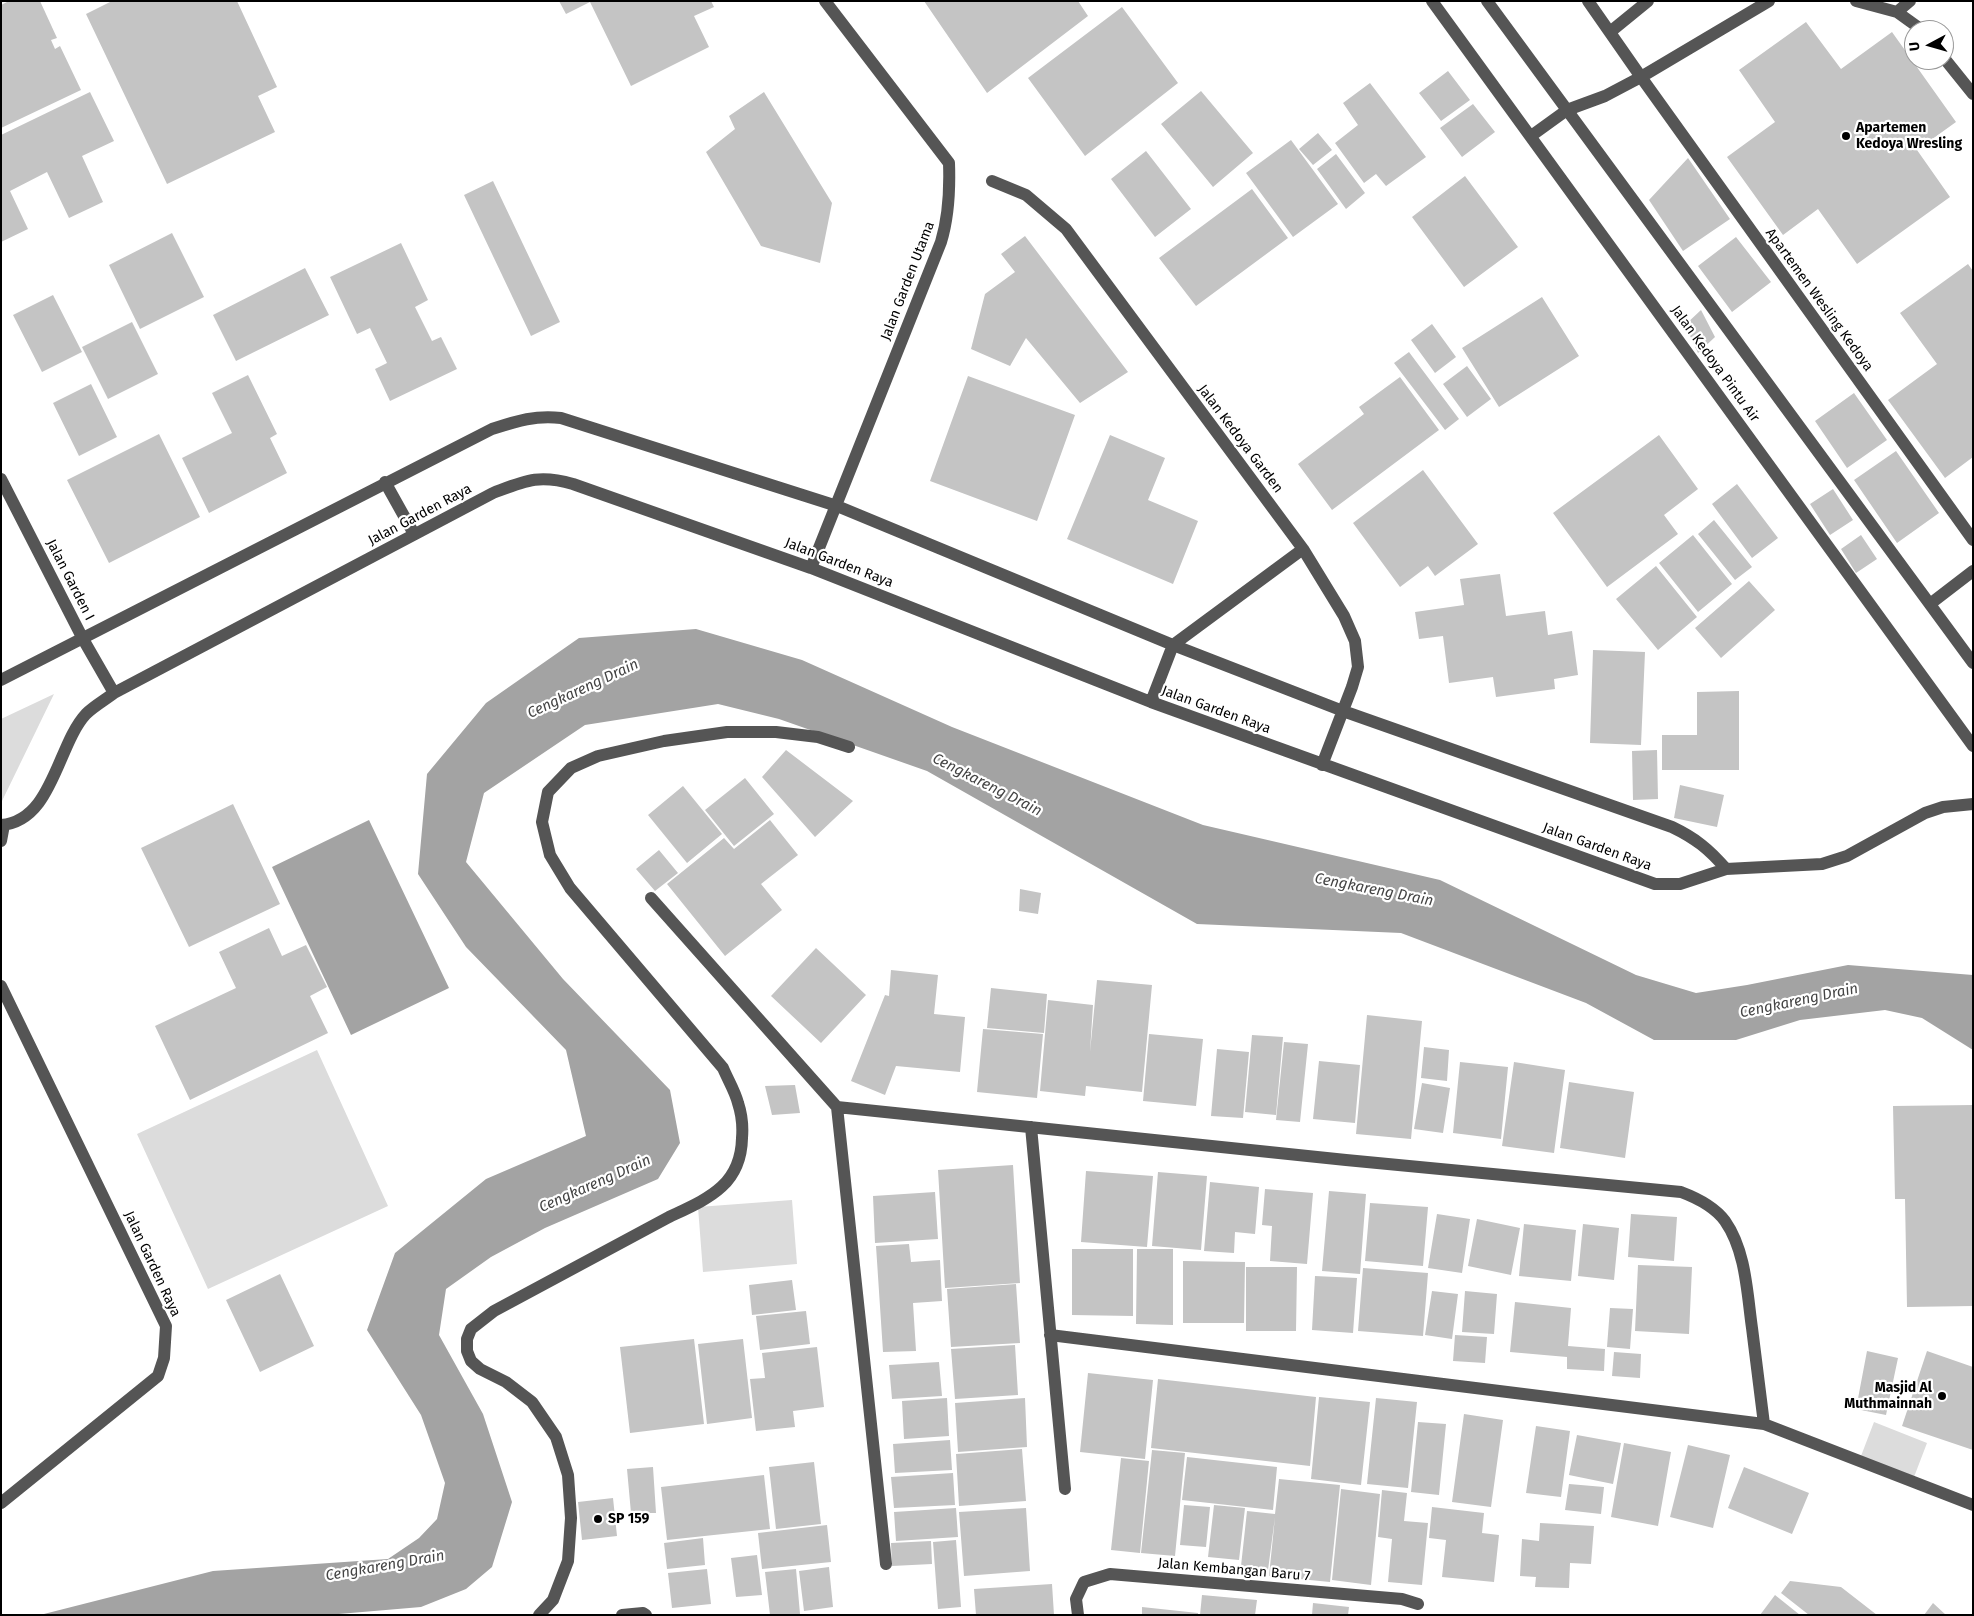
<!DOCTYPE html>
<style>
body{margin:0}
#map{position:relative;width:1974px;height:1616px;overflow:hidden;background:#fff;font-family:"Fira Sans",sans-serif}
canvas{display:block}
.frame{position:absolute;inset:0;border:2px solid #000;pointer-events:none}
.north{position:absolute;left:1904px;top:20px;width:50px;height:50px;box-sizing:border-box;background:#fff;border:1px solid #999;border-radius:50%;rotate:264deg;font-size:14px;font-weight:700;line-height:20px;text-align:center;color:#000}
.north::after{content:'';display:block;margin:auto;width:18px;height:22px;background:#000;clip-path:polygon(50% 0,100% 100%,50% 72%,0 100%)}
</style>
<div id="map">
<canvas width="1974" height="1616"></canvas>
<div class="frame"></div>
<div class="north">U</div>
</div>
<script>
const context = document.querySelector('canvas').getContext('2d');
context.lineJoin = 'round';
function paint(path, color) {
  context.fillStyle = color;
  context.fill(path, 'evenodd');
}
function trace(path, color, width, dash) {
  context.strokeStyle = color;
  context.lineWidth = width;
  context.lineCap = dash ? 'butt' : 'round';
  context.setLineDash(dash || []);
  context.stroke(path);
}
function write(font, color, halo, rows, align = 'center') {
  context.font = font + ' "Fira Sans",sans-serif';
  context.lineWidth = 4.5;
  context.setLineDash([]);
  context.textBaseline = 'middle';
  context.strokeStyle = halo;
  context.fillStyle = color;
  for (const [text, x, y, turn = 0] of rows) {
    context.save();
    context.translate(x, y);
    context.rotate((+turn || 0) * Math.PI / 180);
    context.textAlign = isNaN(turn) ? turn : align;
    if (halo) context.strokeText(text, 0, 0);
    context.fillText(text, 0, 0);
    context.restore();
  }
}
paint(new Path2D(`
 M54,694L2,801H1V719Z
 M317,1050L388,1206L208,1289L137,1134Z
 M792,1200L797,1264L703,1272L698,1207Z
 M1874,1422L1927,1443L1914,1477L1861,1456Z`), '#dcdcdc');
paint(new Path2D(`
 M696,629L802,660L952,727L1203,825L1440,880L1636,975L1696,993L1747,985L1848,965L1973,975V1050L1922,1018L1885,1010L1800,1020L1736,1040H1654L1586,1003L1401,933L1197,924L927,771L779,719L718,704L585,725L484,793L466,862L563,979L670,1090L680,1143L658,1179L545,1228L491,1257L446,1289L439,1335L483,1414L512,1502L492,1567L466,1589L421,1607L327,1615H40L213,1571L388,1559L419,1538L437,1519L445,1483L421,1415L367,1330L395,1253L486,1179L586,1136L566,1050L466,947L418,874L427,774L486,703L579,638Z
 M369,820L449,988L351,1035L272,867Z`), '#a3a3a3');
paint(new Path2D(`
 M9,1H40L57,38L51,40L55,49L60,46L81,90L1,128V5Z
 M112,1H237L277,87L258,96L275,132L167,184L86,14Z
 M559,1H711L714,7L694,16L709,47L631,86L590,2L566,14Z
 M924,1H1078L1088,16L987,93Z
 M1122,7L1178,83L1085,156L1028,78Z
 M1806,22L1841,69L1892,32L1956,122L1917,150L1950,197L1857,264L1818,209L1783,235L1727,157L1775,122L1739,70Z
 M1448,71L1470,100L1441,121L1419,93Z
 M1370,83L1426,157L1386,186L1376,174L1364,183L1335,143L1358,125L1343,103Z
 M1201,91L1253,153L1213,187L1161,124Z
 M90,92L114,141L82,156L103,202L69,218L47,172L10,191L28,229L1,242V135Z
 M764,92L832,203L820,263L761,246L706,152L735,129L729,116Z
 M1473,104L1495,132L1462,157L1440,128Z
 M1318,133L1332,150L1313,165L1299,149Z
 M1291,140L1338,204L1293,237L1246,173Z
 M1146,151L1191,209L1155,237L1111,179Z
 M1336,154L1365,193L1346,209L1317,169Z
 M1688,158L1730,219L1683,251L1649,200Z
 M1465,176L1518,247L1464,287L1412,217Z
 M493,181L560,322L531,336L464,195Z
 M1252,189L1288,238L1196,306L1159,258Z
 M172,233L204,297L140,329L109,265Z
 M1025,236L1128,372L1080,403L1026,338L1010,366L971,349L985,294L1015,272L1001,254Z
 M1736,237L1771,282L1732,312L1698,266Z
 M401,243L428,300L415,307L432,341L441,337L457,369L390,401L375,369L387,363L370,328L357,334L330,277Z
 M1968,264L1973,271V457L1945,478L1888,400L1937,364L1900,313Z
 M305,268L329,315L236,361L213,315Z
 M53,295L82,352L42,372L13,315Z
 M1542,297L1579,356L1499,407L1462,348Z
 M1701,310L1715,337L1698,353L1685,325Z
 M132,322L158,374L108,399L82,347Z
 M1432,324L1456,357L1435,373L1411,340Z
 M1409,352L1459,419L1445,430L1394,363Z
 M1467,366L1491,399L1467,417L1443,384Z
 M248,375L277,434L270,438L287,473L209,513L182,458L232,433L212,393Z
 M968,376L1075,415L1037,521L930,481Z
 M1400,377L1439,430L1332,510L1298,464L1364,414L1359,407Z
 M91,384L117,437L79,456L53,403Z
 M1854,393L1887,440L1847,468L1815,421Z
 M159,434L200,517L109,563L67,480Z
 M1110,435L1165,458L1148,500L1198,521L1173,584L1067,539Z
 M1659,435L1698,489L1664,515L1678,534L1607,587L1553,513Z
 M1896,451L1939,513L1897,543L1854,480Z
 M1423,470L1478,544L1435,576L1428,566L1400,587L1353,523Z
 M1737,484L1778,538L1752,558L1712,504Z
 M1833,489L1853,520L1830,535L1810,504Z
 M1714,520L1752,567L1735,580L1698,534Z
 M1693,535L1732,584L1698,612L1659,563Z
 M1861,535L1877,559L1856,573L1841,549Z
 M1656,566L1697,617L1658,650L1616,599Z
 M1500,574L1506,616L1545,611L1548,635L1572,631L1578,675L1554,679L1555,689L1496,697L1493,677L1449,683L1443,636L1419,639L1415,612L1464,605L1460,579Z
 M1749,581L1775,610L1721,658L1695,628Z
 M1593,650L1645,652L1641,745L1590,743Z
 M1739,691V770H1662V735H1697V692Z
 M786,750L853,801L815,837L762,777Z
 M1657,750L1658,799L1633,800L1632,751Z
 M745,778L774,814L734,846L705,810Z
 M1680,785L1724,795L1717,827L1674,818Z
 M683,786L722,834L687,863L648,815Z
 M233,804L280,904L189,947L141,848Z
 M770,820L798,855L761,884L782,910L725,956L667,884L724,838L734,849Z
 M659,850L678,873L655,891L636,869Z
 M1020,889L1041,893L1038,914L1019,911Z
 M269,928L282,956L306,945L327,987L310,996L328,1033L190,1100L155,1026L236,988L219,952Z
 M816,948L866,995L821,1043L771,996Z
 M891,970L938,975L934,1014L965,1017L960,1072L896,1066L885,1095L851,1081L885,995L889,996Z
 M1097,980L1152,985L1142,1092L1086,1086L1085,1096L1040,1091L1048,1000L1093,1005L1090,1052Z
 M991,988L1047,994L1044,1033L987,1028Z
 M1367,1015L1422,1021L1411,1139L1356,1134Z
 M983,1029L1043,1034L1037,1098L977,1092Z
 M1149,1034L1203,1039L1196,1106L1143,1101Z
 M1252,1035L1283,1037L1276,1115L1245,1112Z
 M1284,1042L1308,1044L1300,1122L1276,1120Z
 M1424,1047L1449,1050L1447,1081L1421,1078Z
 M1217,1049L1249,1052L1243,1118L1211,1116Z
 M1319,1061L1360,1065L1355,1123L1313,1119Z
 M1460,1062L1508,1067L1501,1139L1453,1133Z
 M1514,1062L1565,1070L1554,1153L1502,1146Z
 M1569,1082L1634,1092L1625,1158L1560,1148Z
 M1422,1083L1450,1088L1443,1133L1414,1129Z
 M795,1085L800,1113L772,1115L765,1086Z
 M1973,1105V1306L1907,1307L1905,1199H1895L1893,1106Z
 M1013,1165L1020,1283L945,1288L938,1170Z
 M1086,1171L1153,1176L1147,1247L1081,1242Z
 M1158,1172L1207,1176L1201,1250L1152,1246Z
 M1210,1182L1259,1187L1255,1234L1235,1232L1234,1253L1204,1251Z
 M1265,1189L1313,1193L1307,1264L1270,1261L1272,1226L1262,1225Z
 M1329,1191L1366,1194L1360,1274L1322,1271Z
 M935,1192L938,1239L875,1243L873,1196Z
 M1370,1203L1428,1207L1423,1266L1365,1261Z
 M1437,1214L1470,1219L1462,1273L1428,1268Z
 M1631,1214L1677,1217L1674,1261L1628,1257Z
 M1477,1219L1520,1228L1511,1275L1468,1266Z
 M1524,1224L1576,1230L1571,1281L1519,1276Z
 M1583,1224L1619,1228L1614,1280L1578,1276Z
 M909,1244L911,1262L940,1260L942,1301L913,1303L916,1351L883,1352L876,1246Z
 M1072,1249H1133V1316L1072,1315Z
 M1137,1249H1173V1325L1136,1324Z
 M1183,1261L1245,1262L1244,1323H1183Z
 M1638,1265L1692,1267L1689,1334L1635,1331Z
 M1246,1267H1297L1296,1331H1246Z
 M1363,1268L1428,1273L1423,1336L1358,1331Z
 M280,1274L314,1346L260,1372L226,1300Z
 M1315,1276L1357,1278L1353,1333L1312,1330Z
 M792,1280L796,1310L752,1315L749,1285Z
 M1016,1284L1020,1343L951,1347L947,1289Z
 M1432,1291L1458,1294L1452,1339L1425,1335Z
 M1465,1291L1497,1294L1494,1334L1462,1332Z
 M1515,1302L1571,1308L1568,1346L1605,1349L1604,1371L1567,1369V1357L1510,1352Z
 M1610,1308L1633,1309L1630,1349L1607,1347Z
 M806,1311L810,1344L760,1350L756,1316Z
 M1455,1335L1487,1337L1485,1363L1453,1361Z
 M694,1339L704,1424L630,1433L620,1347Z
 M743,1339L752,1418L707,1424L698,1344Z
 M1015,1345L1018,1395L955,1399L951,1349Z
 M817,1347L824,1407L793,1411L795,1427L756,1431L750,1379L765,1378L762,1353Z
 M1867,1351L1898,1358L1886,1415L1856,1409Z
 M1927,1351L1973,1367V1450L1902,1426Z
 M1614,1352L1641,1354L1640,1378L1612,1376Z
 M939,1362L942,1396L892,1399L889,1365Z
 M1088,1373L1153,1380L1145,1459L1080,1452Z
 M1158,1379L1316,1397L1310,1466L1151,1448Z
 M1319,1397L1370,1402L1361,1485L1311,1479Z
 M947,1398L949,1436L904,1439L902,1401Z
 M1025,1398L1027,1447L958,1452L955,1403Z
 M1376,1398L1417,1402L1408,1488L1367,1484Z
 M1464,1414L1503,1420L1491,1507L1452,1502Z
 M1418,1422L1446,1424L1439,1495L1411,1492Z
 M1536,1426L1570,1431L1561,1497L1526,1493Z
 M1577,1435L1621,1443L1613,1484L1569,1475Z
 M950,1440L952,1470L895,1473L893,1444Z
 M1624,1443L1671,1452L1658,1526L1611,1517Z
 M1688,1445L1730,1455L1713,1528L1670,1517Z
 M1022,1449L1026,1501L959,1506L956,1454Z
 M1152,1450L1185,1453L1175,1556L1141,1553Z
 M1187,1457L1277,1467L1273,1510L1182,1500Z
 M1121,1458L1149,1461L1140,1553L1111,1550Z
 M814,1462L821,1524L776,1529L769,1467Z
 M653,1467L656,1513H631L627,1469Z
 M1744,1467L1809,1493L1792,1534L1728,1508Z
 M953,1473L955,1505L894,1508L891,1477Z
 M764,1475L770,1529L667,1540L661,1487Z
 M1279,1479L1340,1485L1330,1582L1269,1576L1275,1517L1268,1570L1241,1566L1247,1511L1275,1514Z
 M1569,1484L1604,1487L1601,1514L1565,1510Z
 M1341,1489L1380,1494L1371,1585L1332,1580Z
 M1382,1490L1407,1493L1404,1521L1428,1523L1422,1585L1388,1582L1392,1539L1378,1537Z
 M613,1498L617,1536L582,1540L578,1502Z
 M1184,1505L1210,1507L1206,1547L1180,1545Z
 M1214,1505L1245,1508L1239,1560L1208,1557Z
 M1432,1507L1484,1513L1482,1533L1499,1535L1494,1582L1442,1577L1446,1540L1429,1538Z
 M956,1508L958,1537L896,1541L894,1512Z
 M1026,1508L1030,1571L964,1576L959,1512Z
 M1540,1523L1594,1526L1591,1564L1570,1563L1569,1588L1535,1587L1536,1577L1520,1576L1522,1539L1539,1541Z
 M827,1525L831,1562L762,1569L758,1533Z
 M703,1538L705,1565L667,1569L664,1543Z
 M956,1540L961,1607L938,1609L933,1542Z
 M931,1541L932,1564L892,1566L891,1543Z
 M757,1555L762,1595L736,1597L731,1558Z
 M829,1567L833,1607L804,1611L799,1571Z
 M707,1569L711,1604L672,1608L668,1573Z
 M796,1569L800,1614L770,1615L765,1572Z
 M1790,1581L1841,1587L1877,1615H1809L1781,1593Z
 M1052,1584L1054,1615H976L974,1589Z
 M1202,1595L1257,1600L1255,1615H1200Z
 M1775,1595L1800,1615H1760Z
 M1313,1603L1349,1607L1348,1615H1312Z
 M1933,1603L1946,1615H1924Z
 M1142,1607L1198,1613V1615H1142Z`), '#c4c4c4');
trace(new Path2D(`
 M1432,1L1973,746
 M1487,1L1973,663
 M1588,1L1641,77L1769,1
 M1856,1L1897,12L1922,30
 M1897,12L1910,1
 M1610,32L1648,1
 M1944,58L1973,94
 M1531,136L1567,110L1605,96L1641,77L1973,540
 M992,181L1026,195L1066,229L1303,549L1344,616L1355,641L1358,667L1352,687L1322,765
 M1,479L83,639L114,693
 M385,482L414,534
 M811,568L941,242C949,216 950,191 949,163L825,1
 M1930,604L1973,571
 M1,680L492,429C517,421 535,415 561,418L837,506L1173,645L1343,711L1672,827C1695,838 1709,849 1726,869
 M1151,702L1173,645L1303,549
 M1,825C53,821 57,745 86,714C94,706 105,700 114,693L493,493C525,481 538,474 573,484L811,568L1151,702L1655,884H1680L1726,869L1822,864L1847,856L1925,813L1943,807L1973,804
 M1,841L4,825
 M651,898L837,1107L886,1564
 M1,986L166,1326L164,1358L158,1376L1,1503
 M837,1107L1346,1160L1681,1192C1697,1198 1714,1206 1725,1221C1746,1251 1747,1293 1752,1328C1756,1360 1760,1392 1764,1424
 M1031,1127L1065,1489
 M1050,1335L1764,1424L1973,1505
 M539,1615L553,1600L568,1561L571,1518L568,1475L556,1437L532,1402L506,1382L480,1369L471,1361L467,1351V1339L471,1329L494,1311L669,1217C707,1199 741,1186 742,1138C743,1126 742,1115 738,1103C735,1091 728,1080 723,1068L570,888L550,855L542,822L548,792L571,768L598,756L664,741L727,732H776L818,737L849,747
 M622,1615L643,1613L646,1615
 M1078,1615L1076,1599L1084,1582L1110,1574L1402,1599L1418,1604`), '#555', 12);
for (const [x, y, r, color] of [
 [1846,136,5,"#000"],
 [1942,1396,5,"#000"],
 [598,1519,5,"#000"]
]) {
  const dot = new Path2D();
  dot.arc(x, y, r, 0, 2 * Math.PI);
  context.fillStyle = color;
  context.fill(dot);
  trace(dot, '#fff', 2);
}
write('bold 14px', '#000', '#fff', [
 ["Apartemen",1856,128],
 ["Kedoya Wresling",1856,144],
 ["Masjid Al",1932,1388,"right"],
 ["Muthmainnah",1932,1404,"right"],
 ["SP 159",608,1519]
], 'left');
write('14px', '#000', '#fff', [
 ["Jalan Garden Utama",908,281,-69],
 ["Apartemen Wesling Kedoya",1819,300,54],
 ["Jalan Kedoya Pintu Air",1715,364,54],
 ["Jalan Kedoya Garden",1240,439,53],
 ["Jalan Garden Raya",420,515,-28],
 ["Jalan Garden Raya",839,563,21],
 ["Jalan Garden I",70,580,63],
 ["Jalan Garden Raya",1216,710,20],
 ["Jalan Garden Raya",1597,847,20],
 ["Jalan Garden Raya",152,1264,65],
 ["Jalan Kembangan Baru 7",1234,1570,5]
]);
write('italic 15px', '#444', '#fff', [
 ["Cengkareng Drain",583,689,-25],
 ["Cengkareng Drain",987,785,27],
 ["Cengkareng Drain",1374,890,11],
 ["Cengkareng Drain",1799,1001,-12],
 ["Cengkareng Drain",595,1184,-24],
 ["Cengkareng Drain",385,1566,-10]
]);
</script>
